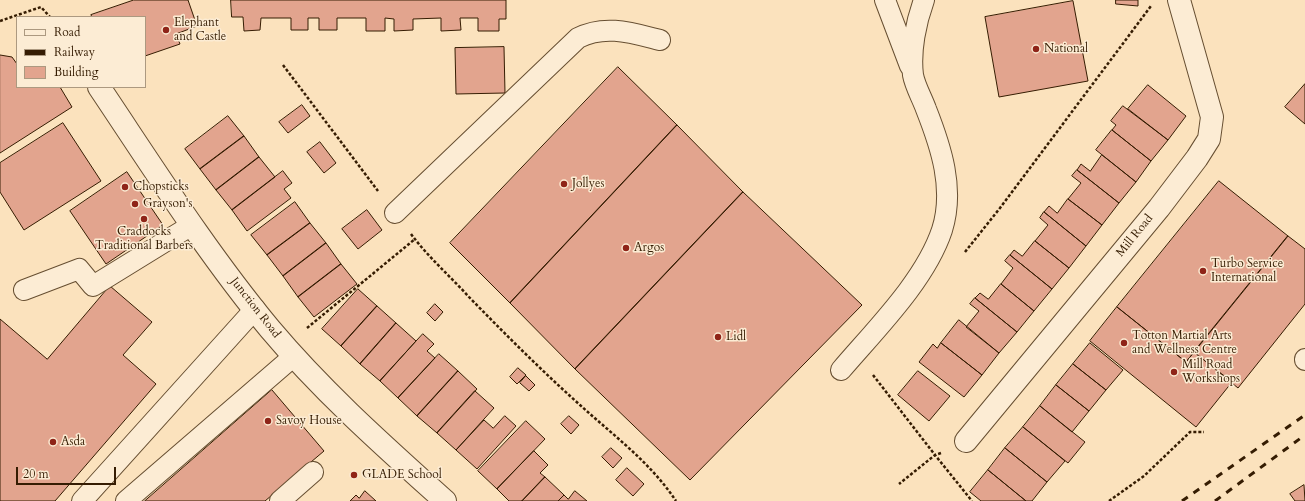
<!DOCTYPE html>
<style>
body{margin:0}
#map{position:relative;width:1305px;height:501px;overflow:hidden;background:#fbe2bd;font-family:Cardo,serif}
canvas{display:block}
.legend{position:absolute;left:16px;top:16px;width:130px;height:72px;box-sizing:border-box;background:#fcecd4;border:1px solid #ac9980;margin:0;padding:5px 7px;list-style:none;font-size:12px;color:#351c02}
.legend li{display:flex;align-items:center;gap:8px;height:20px}
.legend b{width:20px;border:1px solid #ac9980}
.scale{position:absolute;left:16px;top:467px;width:100px;height:18px;box-sizing:border-box;border:2px solid #351c02;border-top:0;padding-left:5px;font-size:12px;line-height:14px;white-space:nowrap;color:#351c02;-webkit-text-stroke:3px #fcecd4;paint-order:stroke}
</style>
<div id="map">
<canvas width="1305" height="501"></canvas>
<ul class="legend">
<li><b style="height:5px;background:#fcecd4"></b>Road</li>
<li><b style="height:5px;background:#351c02"></b>Railway</li>
<li><b style="height:11px;background:#e2a48e"></b>Building</li>
</ul>
<div class="scale">20 m</div>
</div>
<script>
const context = document.querySelector('canvas').getContext('2d');
context.lineJoin = 'round';
function paint(path, color) {
  context.fillStyle = color;
  context.fill(path, 'evenodd');
}
function trace(path, color, width, dash) {
  context.strokeStyle = color;
  context.lineWidth = width;
  context.lineCap = dash ? 'butt' : 'round';
  context.setLineDash(dash || []);
  context.stroke(path);
}
function write(font, color, halo, rows, align = 'center') {
  context.font = font + ' Cardo,serif';
  context.lineWidth = 3;
  context.setLineDash([]);
  context.textBaseline = 'middle';
  context.strokeStyle = halo;
  context.fillStyle = color;
  for (const [text, x, y, turn = 0] of rows) {
    context.save();
    context.translate(x, y);
    context.rotate((+turn || 0) * Math.PI / 180);
    context.textAlign = isNaN(turn) ? turn : align;
    if (halo) context.strokeText(text, 0, 0);
    context.fillText(text, 0, 0);
    context.restore();
  }
}
const building = new Path2D(`
 M134,0H188L197,26L176,34L180,44L145,56V17H92L91,15Z
 M231,0H506V19H499V31H478V18H460L461,30L441,31V18L413,19V30L394,31V19L385,18V31H366V18H337V30H319V18H308V30H291V18H261L260,30L244,31L243,17H232Z
 M1116,0H1138V6L1116,4Z
 M1073,1L1088,81L999,97L985,17Z
 M504,47L505,93L456,94L455,48Z
 M0,55L12,57L17,64V87H60L72,107L0,153Z
 M618,67L677,125L510,303L450,243Z
 M1305,84V124L1285,107Z
 M1148,85L1186,116L1168,140L1128,109Z
 M302,105L310,116L288,133L279,122Z
 M1123,106L1168,140L1151,161L1112,130L1116,125L1111,121Z
 M228,116L244,136L200,169L185,149Z
 M63,123L101,181L24,230L0,192V163Z
 M677,125L743,192L575,369L510,303Z
 M1112,130L1151,161L1136,182L1096,150Z
 M244,136L259,157L216,190L200,169Z
 M320,142L336,163L324,173L307,152Z
 M1102,155L1136,182L1119,203L1077,170L1081,164L1090,171Z
 M259,157L275,177L232,210L216,190Z
 M1077,170L1119,203L1102,225L1068,199L1081,183L1072,176Z
 M283,171L292,183L284,189L291,198L247,231L232,210Z
 M127,172L163,225L106,264L70,211Z
 M1219,181L1288,236L1186,362L1117,307Z
 M743,192L862,305L690,480L575,369Z
 M1068,199L1102,225L1086,246L1044,212L1049,206L1057,213Z
 M295,202L310,223L267,255L251,235Z
 M367,210L382,230L358,249L342,229Z
 M1044,212L1086,246L1069,268L1035,241L1048,225L1040,218Z
 M310,223L326,243L283,276L267,255Z
 M1288,236L1305,249V304L1238,388L1194,352Z
 M1035,241L1069,268L1052,289L1010,255L1014,250L1022,256Z
 M326,243L341,264L298,297L283,276Z
 M1010,255L1052,289L1034,311L1001,284L1013,268L1005,261Z
 M341,264L357,284L314,317L298,297Z
 M1001,284L1034,311L1017,332L975,298L980,293L988,299Z
 M110,286L152,322L123,355L156,384L55,501H0V319L47,359Z
 M358,289L377,306L341,346L322,329Z
 M975,298L1017,332L999,353L966,327L979,311L970,304Z
 M435,304L443,312L435,321L427,313Z
 M377,306L396,323L360,364L341,346Z
 M1117,307L1186,362L1194,352L1232,382L1196,427L1090,341Z
 M959,320L999,353L982,375L941,343Z
 M396,323L416,341L380,381L360,364Z
 M423,334L434,344L427,351L435,358L398,398L380,381Z
 M941,343L982,375L964,397L919,362L933,344L937,348Z
 M1090,343L1123,370L1106,390L1073,364Z
 M439,354L458,371L417,416L398,398Z
 M1073,364L1106,390L1089,411L1056,385Z
 M518,368L526,375L517,384L510,377Z
 M458,371L477,389L437,433L417,416Z
 M918,371L950,396L929,421L898,395Z
 M526,376L535,385L529,391L520,383Z
 M1056,385L1089,411L1072,432L1040,406Z
 M272,390L324,451L265,501H145Z
 M475,391L494,408L456,450L437,433Z
 M1040,406L1085,442L1068,463L1023,427Z
 M505,416L516,426L477,469L456,450L484,420L493,428Z
 M569,416L579,425L571,434L561,424Z
 M526,421L545,439L497,489L478,471Z
 M1023,427L1065,461L1047,482L1005,448Z
 M611,448L622,458L613,468L602,457Z
 M1005,448L1047,482L1032,501H1026L988,470Z
 M534,451L548,465L540,473L545,477L522,501H509L497,489Z
 M627,468L644,484L633,496L616,480Z
 M988,470L1026,501H981L970,492Z
 M545,477L564,495L558,501H522Z
 M1304,485L1305,501H1295L1290,494Z
 M365,491L376,501H350L356,495L359,498Z
 M575,491L587,501H558L564,495L568,499Z`);
paint(building, '#e2a48e');
trace(building, '#351c02', 1);
const service = new Path2D(`
 M885,0L910,66
 M395,213L578,38C605,24 632,33 660,40
 M24,290L79,269L93,286L192,225
 M1305,360V359
 M841,370C875,330 925,281 942,230C955,189 941,147 926,109C922,98 915,86 913,75C910,51 916,22 924,0
 M82,501L255,309
 M126,501L294,356
 M280,501L313,472`);
const minor = new Path2D(`
 M99,87C154,169 207,253 270,329C323,392 384,446 445,501
 M966,441L1159,208L1197,158L1209,139L1212,117L1179,0`);
trace(service, '#664e31', 22);
trace(minor, '#664e31', 24);
trace(new Path2D(`
 M0,21L41,7L50,17
 M283,65L378,191
 M411,234C428,257 450,276 469,297C505,334 541,370 580,405C613,435 651,463 676,501
 M965,252L1000,208L1151,6
 M307,328L415,239
 M873,375L935,455L899,484
 M941,453L935,455L972,501
 M1109,501L1144,476L1190,432H1204`), '#351c02', 2.5, [3, 2]);
trace(service, '#fcecd4', 20);
trace(minor, '#fcecd4', 22);
trace(new Path2D(`
 M1182,501L1305,415
 M1215,501L1305,435`), '#351c02', 3, [7, 7]);
for (const [x, y, r, color] of [
 [166,30,4,"#8f2418"],
 [1036,49,4,"#8f2418"],
 [564,184,4,"#8f2418"],
 [125,187,4,"#8f2418"],
 [135,204,4,"#8f2418"],
 [144,219,4,"#8f2418"],
 [626,248,4,"#8f2418"],
 [1203,271,4,"#8f2418"],
 [718,337,4,"#8f2418"],
 [1124,343,4,"#8f2418"],
 [1174,372,4,"#8f2418"],
 [268,421,4,"#8f2418"],
 [53,442,4,"#8f2418"],
 [354,475,4,"#8f2418"]
]) {
  const dot = new Path2D();
  dot.arc(x, y, r, 0, 2 * Math.PI);
  context.fillStyle = color;
  context.fill(dot);
  trace(dot, '#fcecd4', 1.5);
}
write('12px', '#351c02', '#fcecd4', [
 ["Elephant",174,23],
 ["and Castle",174,37],
 ["National",1044,49],
 ["Jollyes",572,184],
 ["Chopsticks",133,187],
 ["Grayson's",143,204],
 ["Craddocks",144,232,"center"],
 ["Traditional Barbers",144,246,"center"],
 ["Argos",634,248],
 ["Turbo Service",1211,264],
 ["International",1211,278],
 ["Totton Martial Arts",1132,336],
 ["and Wellness Centre",1132,350],
 ["Lidl",726,337],
 ["Mill Road",1182,365],
 ["Workshops",1182,379],
 ["Savoy House",276,421],
 ["Asda",61,442],
 ["GLADE School",362,475]
], 'left');
write('12px', '#351c02', '#fcecd4', [
 ["Mill Road",1135,236,-51],
 ["Junction Road",255,308,52]
]);
</script>
